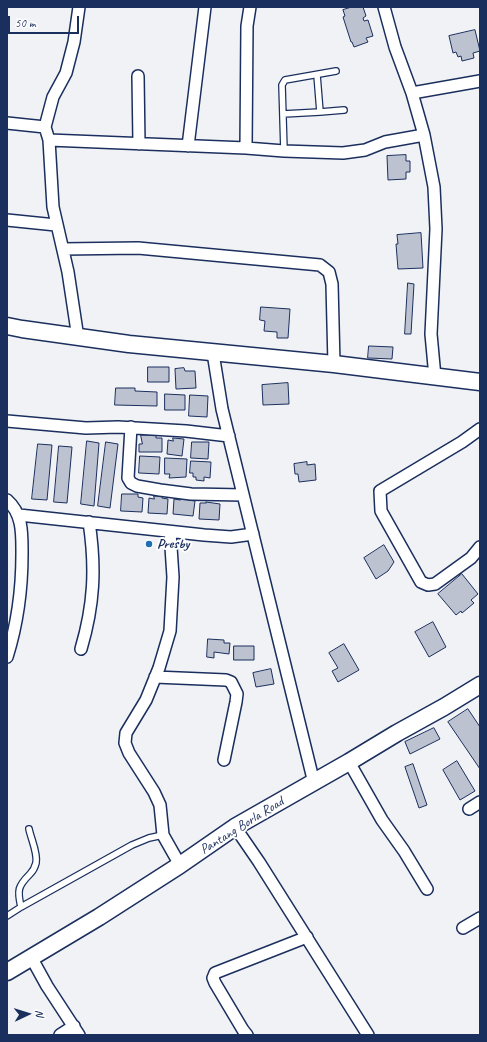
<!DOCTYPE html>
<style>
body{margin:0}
#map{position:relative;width:487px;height:1042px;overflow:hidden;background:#f1f2f5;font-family:Caveat,sans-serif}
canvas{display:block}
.frame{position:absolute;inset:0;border:8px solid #1b2f5e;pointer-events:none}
.north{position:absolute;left:8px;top:994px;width:40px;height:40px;-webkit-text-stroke:3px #fff;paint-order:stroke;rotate:86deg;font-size:11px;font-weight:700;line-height:16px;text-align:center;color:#1b2f5e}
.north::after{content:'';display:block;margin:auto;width:14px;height:18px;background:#1b2f5e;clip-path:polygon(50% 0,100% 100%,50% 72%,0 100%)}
.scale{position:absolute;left:8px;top:16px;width:71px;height:18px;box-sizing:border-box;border:2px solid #1b2f5e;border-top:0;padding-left:5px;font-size:12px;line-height:14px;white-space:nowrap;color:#1b2f5e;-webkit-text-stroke:3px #fff;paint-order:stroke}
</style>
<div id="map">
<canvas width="487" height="1042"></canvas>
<div class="frame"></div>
<div class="north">N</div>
<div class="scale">50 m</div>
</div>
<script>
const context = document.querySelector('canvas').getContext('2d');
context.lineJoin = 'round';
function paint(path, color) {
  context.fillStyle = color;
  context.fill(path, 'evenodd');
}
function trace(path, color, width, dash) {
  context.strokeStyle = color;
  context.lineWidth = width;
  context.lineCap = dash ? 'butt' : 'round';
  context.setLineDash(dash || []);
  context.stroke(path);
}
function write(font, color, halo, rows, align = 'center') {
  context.font = font + ' Caveat,sans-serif';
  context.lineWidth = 4;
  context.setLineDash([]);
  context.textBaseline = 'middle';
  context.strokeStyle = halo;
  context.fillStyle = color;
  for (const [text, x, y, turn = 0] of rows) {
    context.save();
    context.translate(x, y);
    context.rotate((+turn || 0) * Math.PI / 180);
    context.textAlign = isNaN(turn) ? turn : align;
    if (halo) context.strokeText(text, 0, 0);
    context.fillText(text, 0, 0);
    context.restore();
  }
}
const building = new Path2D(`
 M352,7H363L366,16L363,18L364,21L368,20L373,36L366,38L368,42L354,47L352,42H351L343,17L345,16L343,10Z
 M475,30L480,51L473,53L474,58L462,61L461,56L458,57L456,52L453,53L449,36Z
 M406,155V161H410V172H406V179L388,180L387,156Z
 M421,233L423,268L398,269L396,244H398L397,235Z
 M408,283L414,284L411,334H405Z
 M261,307L290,309L288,338H277V332L264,331L265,321L260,320Z
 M369,346L393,347L392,359L368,358Z
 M148,367H169V382H148Z
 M184,368L185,371H195L196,388L176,389L175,369Z
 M288,383L289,404L263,405L262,385Z
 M116,388H135V391L157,392V406L115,405Z
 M165,394L185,395V410H165Z
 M190,395L208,396L207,417L189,416Z
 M141,435H156V438H162V452H139V444H142Z
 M173,438L184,439L182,456L167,454L168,440L173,441Z
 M87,441L99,443L94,506L81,504Z
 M106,442L118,444L110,508L98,506Z
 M192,442H209L208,459L191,458Z
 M38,444L52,445L47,500L32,499Z
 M59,446L72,447L67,503L54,502Z
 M140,456L160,457L159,474L139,473Z
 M165,458L187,459L186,477L169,478L170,474H165Z
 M191,461L211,462L210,478L204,477V481L196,480V477H193V473H190Z
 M307,462V465L315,464L316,480L299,482L298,474H295L294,464Z
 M122,494H138V497L143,498L142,512L121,511Z
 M154,496H162V498L168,499L167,514L148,513L149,498L154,499Z
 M180,498L188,499V500L195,501L193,516L173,514L174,499L180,500Z
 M206,502L220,504L219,520L199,519L200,503H206Z
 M384,545L394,562L388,571L376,579L364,558Z
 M462,574L478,594L471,600L474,603L462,613L461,611L456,615L438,594Z
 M433,622L446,647L429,657L415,632Z
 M208,639L224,640V643H230L229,654L214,652V658L207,657Z
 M344,644L359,670L338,682L332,671L338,668L329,653Z
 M234,646H254V660H234Z
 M271,669L274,684L256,687L253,673Z
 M468,709L480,727V769L448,722Z
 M434,728L440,739L410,754L405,742Z
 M457,761L475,791L460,800L443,770Z
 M413,764L427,805L419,808L405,767Z`);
paint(building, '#bcc2d0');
trace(building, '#1b2f5e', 1);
const lane = new Path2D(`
 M320,112L344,110
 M283,114L320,112L317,75
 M284,151L282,85L285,80L336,71
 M21,907C17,890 18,886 30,874C33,871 35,867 36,863C38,853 31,839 29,829
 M7,916L21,907L132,845L149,838L163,835`);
const street = new Path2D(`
 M384,7L395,47L412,93L424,135L434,187L436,229L431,334L435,377
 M138,76L139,144
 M412,93L480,81
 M7,123L45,127
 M49,140L246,148L284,151L343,153L365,150L385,142L424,135
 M188,146L205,7
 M246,148L247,26L250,7
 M7,220L56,225
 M63,249L138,248L320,265L329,272L332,284L334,364
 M78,338L68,272L53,207L49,140L45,127L53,97L66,73L74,42L79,7
 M213,353L222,409L314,783
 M7,421L86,428L118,427L186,431L229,436
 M131,427L128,478L131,483L137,486L160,490L191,494L243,495
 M480,429L462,442L380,491L381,511L421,582L428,585L435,584L471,558L480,547
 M7,500C23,514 22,534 22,554C22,591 18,622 7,657
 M19,515L204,535L231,537L253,534
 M170,532L173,577L170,631L159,668L146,700L126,733L125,743L129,753L154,792L160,805L163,835L180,865
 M81,649C94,605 96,568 89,522
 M155,677L226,680L231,682L237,694L236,702L224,760
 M349,762L382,820L404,851L427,889
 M469,809L480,802
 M235,827L259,862L368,1035
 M463,928L480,918
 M31,957L47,986L79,1035
 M60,1035L74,1026
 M247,1035L243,1030L215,983L213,978L215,973L307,937`);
const secondary = new Path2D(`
 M7,326L22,329L129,344L334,364L480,382
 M7,972L99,917L180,865L235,827L349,762L397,733L444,707L480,685`);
trace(lane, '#1b2f5e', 8);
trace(street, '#1b2f5e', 14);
trace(secondary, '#1b2f5e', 19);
trace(lane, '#fff', 5.5);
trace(street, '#fff', 11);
trace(secondary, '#fff', 16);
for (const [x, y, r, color] of [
 [149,544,4,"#1f6fb2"]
]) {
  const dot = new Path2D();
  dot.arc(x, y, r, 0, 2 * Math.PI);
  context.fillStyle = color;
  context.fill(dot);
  trace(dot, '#fff', 1.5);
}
write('bold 14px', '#1b2f5e', '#fff', [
 ["Presby",157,544]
], 'left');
write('14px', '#1b2f5e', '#fff', [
 ["Pantang Borla Road",242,826,-32]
]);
</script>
